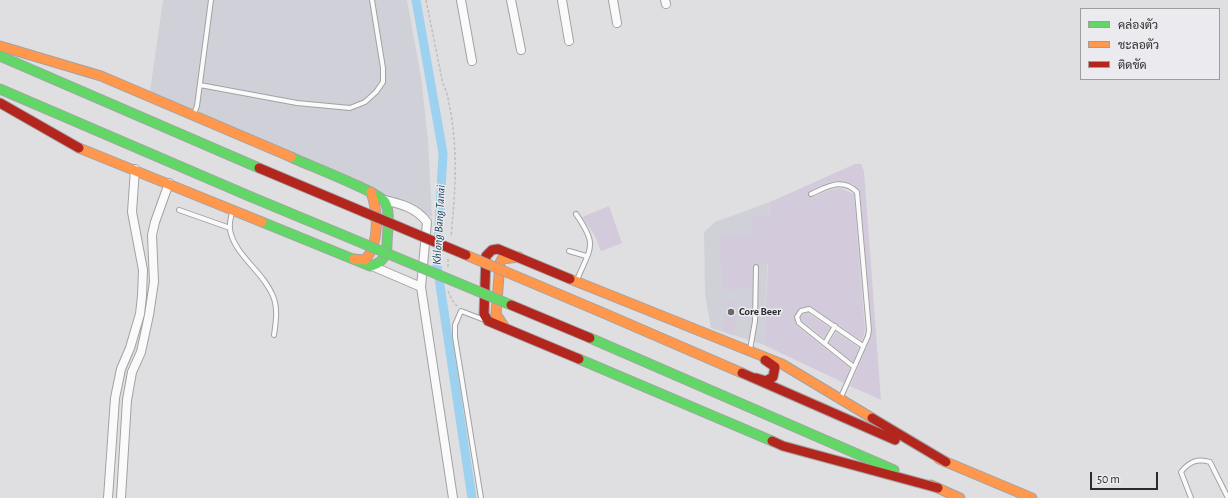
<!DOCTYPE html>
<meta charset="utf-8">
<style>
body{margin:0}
#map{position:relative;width:1228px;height:498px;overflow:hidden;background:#dfdfe1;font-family:"Alegreya Sans",Sarabun,sans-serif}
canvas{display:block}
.legend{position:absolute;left:1080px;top:8px;width:140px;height:72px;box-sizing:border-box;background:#ebebef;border:1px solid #9e9ea1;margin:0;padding:5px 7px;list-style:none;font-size:12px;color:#2b2b2d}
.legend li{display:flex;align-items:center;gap:8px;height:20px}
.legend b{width:20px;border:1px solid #9e9ea1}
.scale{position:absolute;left:1090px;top:472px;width:68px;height:18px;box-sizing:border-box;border:2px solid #2b2b2d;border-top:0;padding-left:5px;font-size:12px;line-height:14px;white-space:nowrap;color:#2b2b2d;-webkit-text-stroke:3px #ebebef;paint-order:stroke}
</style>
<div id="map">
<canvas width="1228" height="498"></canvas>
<ul class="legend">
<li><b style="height:5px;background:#63d668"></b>คล่องตัว</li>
<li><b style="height:5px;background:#ff974d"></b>ชะลอตัว</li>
<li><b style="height:5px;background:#b3261e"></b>ติดขัด</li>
</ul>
<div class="scale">50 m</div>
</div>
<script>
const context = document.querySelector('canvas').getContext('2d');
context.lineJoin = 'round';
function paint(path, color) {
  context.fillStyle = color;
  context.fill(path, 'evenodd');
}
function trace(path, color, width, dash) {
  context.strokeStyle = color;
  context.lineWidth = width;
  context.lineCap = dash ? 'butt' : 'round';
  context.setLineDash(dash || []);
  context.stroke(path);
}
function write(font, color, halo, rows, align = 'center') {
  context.font = font + ' "Alegreya Sans",sans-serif';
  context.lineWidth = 3;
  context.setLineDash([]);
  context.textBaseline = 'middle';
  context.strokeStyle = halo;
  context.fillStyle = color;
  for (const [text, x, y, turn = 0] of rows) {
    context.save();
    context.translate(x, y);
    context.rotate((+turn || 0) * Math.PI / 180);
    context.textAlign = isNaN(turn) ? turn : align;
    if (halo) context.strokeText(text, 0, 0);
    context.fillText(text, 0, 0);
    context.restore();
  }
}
paint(new Path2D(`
 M163,0H407L421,77L428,140L432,217L384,200L149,98Z
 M770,202L764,345L711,328L705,294L704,232L715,222Z`), '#d0d0d8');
trace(new Path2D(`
 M416,0L443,153L437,265L472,498`), '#9cd1f0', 9);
paint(new Path2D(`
 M855,164H861L864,171L881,400L850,386L871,337L872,330L860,192L854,185L846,182L834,181L810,191L808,194L812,197L830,190L840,188L854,194L865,330L862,341L810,306L800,308L794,317L797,326L850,368L844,383L764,345L768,264H752V287L723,290L719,235L753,233L752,217L770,216V202Z
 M609,206L622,243L601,251L595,236L582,217Z
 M728,301L735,302L736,322L732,335L723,331Z
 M808,313L830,328L824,338L802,321L801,318L803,314Z
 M836,332L859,348L853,362L829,343Z`), '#d3cbdc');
const lane = new Path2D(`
 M200,85L297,103L350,108L365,102L376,92L383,82V68L372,0
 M194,114L197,106L211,0
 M811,194C827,187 842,177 857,192L869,330L868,336L841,397
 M179,210L230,228
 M232,212C231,217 229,224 230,230C235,256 263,271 273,296C278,308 276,322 274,335
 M576,214C598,246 591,246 577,280
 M569,251L586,256
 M825,343L835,326
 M750,350L755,321L756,267
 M854,367L799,323L797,317L801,311L809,309L863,346
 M481,498L455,337V325L461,311L482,319
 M1191,498L1181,472C1189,462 1197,458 1210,462L1228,498`);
const street = new Path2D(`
 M461,0L472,61
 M511,0L521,50
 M562,0L569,41
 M613,0L617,23
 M665,0L666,4
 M384,200C402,204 416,208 427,222L421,287L453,498
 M372,266L421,287
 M108,498L115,398L121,369L130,348L140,314L142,296L143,270L132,212L135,169
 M121,498L127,400L132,372L141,352L149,315L154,282L152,235L155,222L169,183`);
const fast = new Path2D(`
 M0,56L259,168
 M0,89L249,196
 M262,222L370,266C381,264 387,256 387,245C387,232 391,213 385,202C379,192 305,164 291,157
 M590,338L894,470
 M579,359L772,441`);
const slow = new Path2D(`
 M0,46L101,76L291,157
 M79,148L262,222
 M354,259L365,260C380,243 378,212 371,192
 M570,279L782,364L872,418
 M601,312L742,373
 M505,328L496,314L500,263L502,259L519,257
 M939,459L1032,498
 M931,485L960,498`);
const jam = new Path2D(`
 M0,103L79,148
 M570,279L498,249L492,250L486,256L484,314L488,321L579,359
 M742,373L895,440
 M756,378L766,381L773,377L775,367L765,360
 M872,418L946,462
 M772,441L783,446L938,488`);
trace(lane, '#a2a2a4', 6);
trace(street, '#a2a2a4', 10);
trace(fast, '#a2a2a4', 11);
trace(slow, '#a2a2a4', 11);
trace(jam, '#a2a2a4', 11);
trace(new Path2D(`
 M426,0L443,84C448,93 449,104 451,114C458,158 455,193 451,237
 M448,267V259
 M448,291L452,300L457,306`), '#bfbfc1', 1.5, [3, 2]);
trace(lane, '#fafafa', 4);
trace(street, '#fafafa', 8);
trace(fast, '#63d668', 9);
trace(slow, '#ff974d', 9);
trace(jam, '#b3261e', 9);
const fastBridge = new Path2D(`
 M249,196L511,305`);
const slowBridge = new Path2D(`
 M466,255L601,312`);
const jamBridge = new Path2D(`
 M259,168L466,255
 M511,305L590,338`);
trace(fastBridge, '#a2a2a4', 11, []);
trace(slowBridge, '#a2a2a4', 11, []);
trace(jamBridge, '#a2a2a4', 11, []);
trace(fastBridge, '#63d668', 9);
trace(slowBridge, '#ff974d', 9);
trace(jamBridge, '#b3261e', 9);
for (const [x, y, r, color] of [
 [731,312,4,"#6a6a6c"]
]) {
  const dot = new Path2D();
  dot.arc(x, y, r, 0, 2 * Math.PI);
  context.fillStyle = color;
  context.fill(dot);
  trace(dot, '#ebebef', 1.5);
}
write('bold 11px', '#2b2b2d', '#ebebef', [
 ["Core Beer",739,312]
], 'left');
write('italic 12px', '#1a445a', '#ebebef', [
 ["Khlong Bang Tanai",439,225,-87]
]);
</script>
